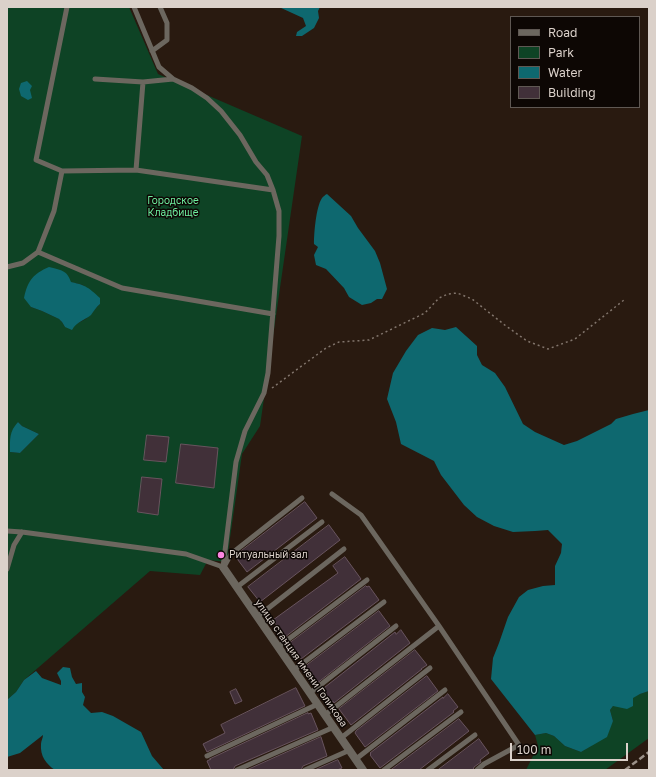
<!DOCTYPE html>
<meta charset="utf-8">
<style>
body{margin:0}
#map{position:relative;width:656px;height:777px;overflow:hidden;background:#291a10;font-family:"Golos Text",sans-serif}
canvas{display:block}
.frame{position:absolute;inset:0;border:8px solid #dbd1ca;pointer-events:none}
.legend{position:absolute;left:510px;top:16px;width:130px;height:92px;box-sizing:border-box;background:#0d0704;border:1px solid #5f5853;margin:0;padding:5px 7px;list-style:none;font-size:12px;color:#dbd1ca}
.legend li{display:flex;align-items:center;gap:8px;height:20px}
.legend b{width:20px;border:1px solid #5f5853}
.scale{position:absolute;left:510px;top:743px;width:118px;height:18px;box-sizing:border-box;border:2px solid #dbd1ca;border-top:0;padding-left:5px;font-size:12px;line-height:14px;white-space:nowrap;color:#dbd1ca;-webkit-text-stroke:3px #0d0704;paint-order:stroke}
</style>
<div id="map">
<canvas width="656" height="777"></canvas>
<div class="frame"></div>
<ul class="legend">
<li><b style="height:5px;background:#6c675f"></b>Road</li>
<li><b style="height:11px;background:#0e4325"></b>Park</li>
<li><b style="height:11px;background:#0e686f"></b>Water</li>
<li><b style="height:11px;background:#413039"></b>Building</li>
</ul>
<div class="scale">100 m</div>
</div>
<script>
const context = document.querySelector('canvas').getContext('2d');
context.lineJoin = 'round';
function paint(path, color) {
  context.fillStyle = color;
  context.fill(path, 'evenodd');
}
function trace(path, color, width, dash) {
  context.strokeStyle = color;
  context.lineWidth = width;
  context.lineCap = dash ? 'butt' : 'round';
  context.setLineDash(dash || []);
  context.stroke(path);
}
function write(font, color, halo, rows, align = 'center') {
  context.font = font + ' "Golos Text",sans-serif';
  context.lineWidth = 3;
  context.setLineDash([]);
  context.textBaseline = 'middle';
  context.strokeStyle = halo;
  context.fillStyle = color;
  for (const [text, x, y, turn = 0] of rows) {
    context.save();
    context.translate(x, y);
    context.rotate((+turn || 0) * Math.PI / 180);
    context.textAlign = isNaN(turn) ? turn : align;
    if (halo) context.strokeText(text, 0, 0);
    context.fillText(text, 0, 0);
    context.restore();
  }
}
paint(new Path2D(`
 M7,7H129L158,74L302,136L260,426L242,454L230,538L227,562L208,560L200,575L150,571L24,680L16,692L8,699L7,701ZM71,282L83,285L100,304C96,307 94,311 91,314C84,322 74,325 65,327L62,322L59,319L42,311L31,307ZM18,422L22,426L39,434L20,453L10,452Z
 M649,691V738L605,770H526L538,746L535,735L546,733L554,736L565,746L581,752L591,746L613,721L610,710L613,706L640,694Z`), '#0e4325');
paint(new Path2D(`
 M279,7H320L318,11L319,18L314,28L302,36H296L297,32L306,26L303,18Z
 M27,81L32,86L30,90L32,98L28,100L21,96L19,89L21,83Z
 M327,194L351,216L358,228L375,251L380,263L387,289L382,299H377L371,303L362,305L349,297L344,288L326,269L316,265L314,255L318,247L314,244C314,233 316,207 322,198C323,197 326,194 327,194Z
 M49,267C61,270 67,270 71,282C86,285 89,288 100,298V304C96,307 94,311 91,315C84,321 77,321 72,330L65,327L62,322L59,319L42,311L31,307L24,298C28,280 33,274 49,267Z
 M456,327L477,346V355L482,365L495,373L505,387L523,424L535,432L564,445L577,441L611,424L616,419L633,414L649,410V691L640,694L633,698V706L627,709L613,706L610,710L613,721L607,737L581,752L565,746L554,736L546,733L535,735L491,679L493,658L499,643L508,617L519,597L528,590L543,586L555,585V566L561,553L562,544L548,530L535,531L513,532L494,526L477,517L464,505L441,475L434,461L401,444L396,422L387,399L393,373L406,351L418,335L432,328L445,330Z
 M18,422L22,426L39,434L20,453L10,452C10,439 9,432 18,422Z
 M63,667L70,668L72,677L76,684L82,683V692L85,697L83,705L91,713L102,712L113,716L141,732L152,756L164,770H55C46,764 40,756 41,744C41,741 43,738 43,735L20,753L7,757L8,699L16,692L24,680L36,671L42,678L61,685V681L57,673Z`), '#0e686f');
const building = new Path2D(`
 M147,435L169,437L166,462L144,460Z
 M181,444L218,448L214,488L176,483Z
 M142,477L162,479L158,515L138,512Z
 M305,502L317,518L247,572L235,556Z
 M329,525L340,540L260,602L248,587Z
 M345,557L361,579L285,637L273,620L338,573L333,566Z
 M366,586L367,587L369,586L379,600L301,659L290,643Z
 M379,611L390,626L316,684L304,669L307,667L306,666Z
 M401,630L410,643L334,703L333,701L329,704L320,691L395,632L396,634Z
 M415,650L427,665L421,669H422L351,725L339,709Z
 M427,676L438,691L365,747L355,733L356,731Z
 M296,688L305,706L207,752L203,744L225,733L221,725Z
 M236,689L242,701L235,704L230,692Z
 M448,694L458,707L453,711L454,712L380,768L370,755L371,754L370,753L443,697V698Z
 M308,713V714L311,713L318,730L235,766L233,770H211L207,761L211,759H210Z
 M459,719L469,731L419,770H391Z
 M321,737L327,756L303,766L301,770H247Z
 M479,739L489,753L480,760L481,762L474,767L473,770H438Z
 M338,760L342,768L337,770H315Z`);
paint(building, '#413039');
trace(building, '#68545e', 1);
trace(new Path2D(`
 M272,388L326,348L339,342L369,340L425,313L439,298L448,294L457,293L472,299L506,326L527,341L548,349L575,339L624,300`), '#82756c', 1.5, [2, 3]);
trace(new Path2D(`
 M67,7L36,160L62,171L136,170L273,190
 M134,7L159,67L173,79L192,88L207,98L221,111L240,135L256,162L267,175L273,190L279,211V236L268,373L264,393L245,431L236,462L223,567
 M152,51L167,40V23L160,7
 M95,79L143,82L173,79
 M136,170L143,82
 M62,171L54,211L38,252L122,288L273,314
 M7,267L23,263L38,252
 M332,494L361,515L439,626L519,745L484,764L477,770
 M7,531L22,532L186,554L223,567
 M225,565L231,554L302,498
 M7,569L14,545L22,532
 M237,587L322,522
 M257,617L344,549
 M278,647L367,580
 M294,670L384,602
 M310,693L396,626
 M325,715L439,626
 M341,738L430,668
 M207,756L318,704
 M356,759L445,690
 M237,770L334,727
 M305,770L350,750
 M384,770L461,712
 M428,770L475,735`), '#6c675f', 5);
trace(new Path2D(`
 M223,567L363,770`), '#6c675f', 8);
trace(new Path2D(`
 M625,770L649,752`), '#9c9189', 2.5, [6, 3]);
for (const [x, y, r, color] of [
 [221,555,4,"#fd86e2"]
]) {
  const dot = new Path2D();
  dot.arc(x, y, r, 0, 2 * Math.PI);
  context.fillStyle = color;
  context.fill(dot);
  trace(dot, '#0d0704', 1.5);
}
write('10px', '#6ceb9d', '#0d0704', [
 ["Городское",173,201],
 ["Кладбище",173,213]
]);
write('10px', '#dbd1ca', '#0d0704', [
 ["Ритуальный зал",229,555]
], 'left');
write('10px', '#dbd1ca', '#0d0704', [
 ["улица станция имени Голикова",301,663,55]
]);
</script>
